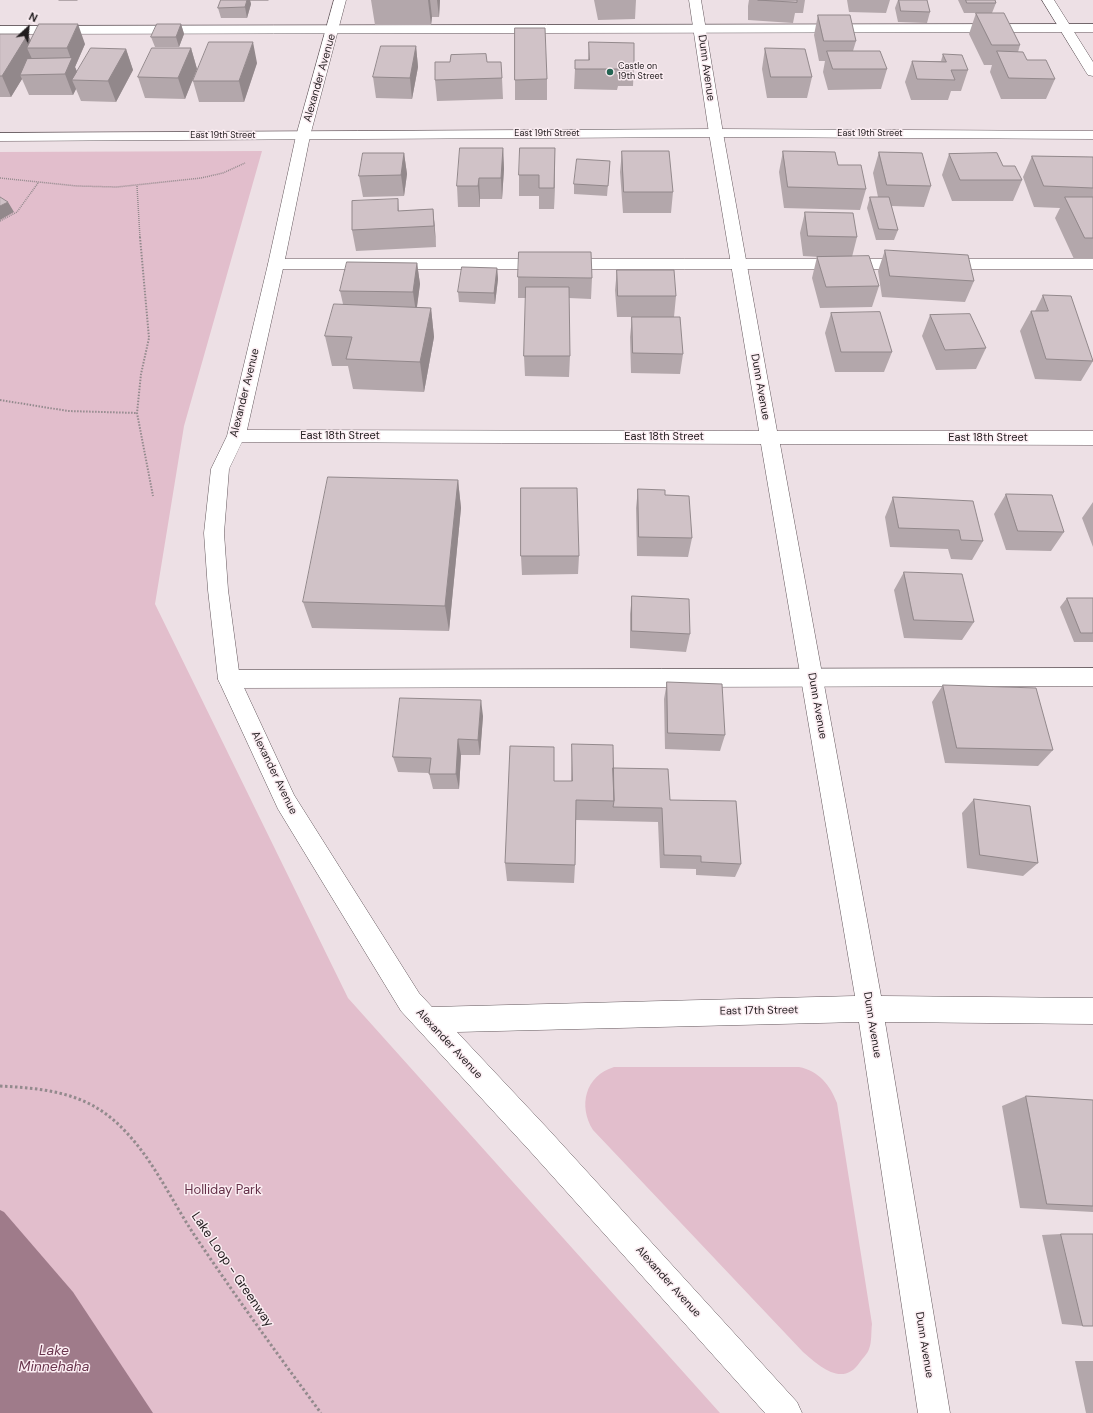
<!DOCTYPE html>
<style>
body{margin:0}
#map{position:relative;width:1093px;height:1413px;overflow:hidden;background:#ede0e5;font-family:"DM Sans",sans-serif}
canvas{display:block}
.north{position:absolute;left:8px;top:8px;width:40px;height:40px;-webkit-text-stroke:3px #fbedf2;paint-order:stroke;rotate:26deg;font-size:11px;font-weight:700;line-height:16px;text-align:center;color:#211c1e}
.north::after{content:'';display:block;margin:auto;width:14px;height:18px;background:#211c1e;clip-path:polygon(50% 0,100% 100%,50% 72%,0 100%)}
</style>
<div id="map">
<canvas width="1093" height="1413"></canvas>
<div class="north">N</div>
</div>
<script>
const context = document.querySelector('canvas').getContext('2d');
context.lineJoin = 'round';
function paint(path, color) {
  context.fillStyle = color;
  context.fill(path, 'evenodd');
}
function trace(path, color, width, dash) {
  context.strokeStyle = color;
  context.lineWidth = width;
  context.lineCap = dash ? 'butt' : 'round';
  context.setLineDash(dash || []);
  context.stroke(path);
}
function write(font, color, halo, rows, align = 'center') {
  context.font = font + ' "DM Sans",sans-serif';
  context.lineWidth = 3;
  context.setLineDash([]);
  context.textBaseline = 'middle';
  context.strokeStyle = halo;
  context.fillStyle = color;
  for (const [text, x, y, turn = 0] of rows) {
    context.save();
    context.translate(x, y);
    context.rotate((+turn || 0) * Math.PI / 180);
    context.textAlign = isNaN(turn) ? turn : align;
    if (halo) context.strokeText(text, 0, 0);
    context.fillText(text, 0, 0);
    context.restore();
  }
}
paint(new Path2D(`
 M262,151L184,426L155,604L348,998L720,1413H0V152Z
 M614,1067H799C819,1071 830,1085 837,1103L872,1324C871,1331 872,1342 869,1349C868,1353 863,1358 860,1362C843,1388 819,1366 803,1352L593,1130C578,1106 585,1076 614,1067Z`), '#e2becc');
paint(new Path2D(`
 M0,1210L4,1212L73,1292L153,1413H0Z`), '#9f7b8a');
const lane = new Path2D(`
 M1093,24V32L0,34V26Z
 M276,259H1093V269H276L270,267L268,264L270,261Z
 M1093,668V686L229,688L221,685L218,679L221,673L229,670Z`);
const street = new Path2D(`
 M334,0H346L310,136L284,264L247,430L759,431L709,133L689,0H701L723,133L777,431H1093V445L780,444L881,996L1093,998V1024L885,1022L950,1413H918L859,1022L457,1032L549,1130L797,1402L802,1413H765L529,1150L401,1011L278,809L218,679L208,590L204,533L211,469L227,436L268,264L296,136ZM242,442L761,444L855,996L432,1007L419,993L294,795L240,679L228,590L224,533L229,469Z
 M1042,0H1054L1093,62V76L1088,75L1086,72Z`);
const secondary = new Path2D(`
 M716,129L1093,131V139L716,137L0,141V133Z`);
trace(lane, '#64585d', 1);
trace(street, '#64585d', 1);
trace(secondary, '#64585d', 1);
trace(new Path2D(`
 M0,178L77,186L117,187L201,178L223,173L245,163
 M137,186L140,238
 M0,221L17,212L38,183`), '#938a8d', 1.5, [1, 1]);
trace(new Path2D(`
 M140,237L149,338L141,374L137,413L153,496
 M0,400L68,411L137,413`), '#938a8d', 2, [1.5, 1.5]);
trace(new Path2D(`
 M0,1086C37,1088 75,1091 106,1114C146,1144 167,1193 193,1233C234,1294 277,1354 321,1413`), '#938a8d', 3, [2.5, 2.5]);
paint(lane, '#fff');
paint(street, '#fff');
paint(secondary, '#fff');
paint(new Path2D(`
 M58,0H78L77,1H59Z
 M221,0H269L268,1H250L251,4L247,18H221L218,8Z
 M371,0H440L439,17H432L431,25H375Z
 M594,0H636L635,19L598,20Z
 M749,0H805L803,13H795L793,23L748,20V6Z
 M847,0H890L886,13L849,12Z
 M898,0H927L930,12L927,23L898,22L895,8Z
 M958,0H995L996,3L992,13H964Z
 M976,13L1020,45L1018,52L1027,60L1055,79L1046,99H1001L990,72L992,65H984L969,34Z
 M818,15L856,41L853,51L887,69L881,89L828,90L823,72L825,61H819L814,35Z
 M181,24L184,34L179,47H155L151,37Z
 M0,34L31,41L85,44L75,67L77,72L126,49L133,70L116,102L81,101L76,89L73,95H29L22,79L11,97H0Z
 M589,42L634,65L633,86H618L617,90L574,89L575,69L588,60Z
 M416,46L418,67L412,99L376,98L373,77Z
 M191,48L197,69L185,99L145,98L138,77Z
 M765,48L812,77L807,98H767L762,69Z
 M943,54L968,70L961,91H951L948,100H911L905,82L912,61H941Z
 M487,62L502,78L503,99L437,101L435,80Z
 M257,63L244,102H199L193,81Z
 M547,79V100H515V80Z
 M503,148L504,169L502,199H480V207H458L457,186Z
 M555,148L554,209H539V196H519V175Z
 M622,151L673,192L671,213H623L620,172Z
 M783,151L866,189L860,210L784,208L779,172Z
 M879,152L931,186L924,207L891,206L898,230L894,240H876L867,208L870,197H878L873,173Z
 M404,153L407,174L404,196L363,197L359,176Z
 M949,154L1003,166L1022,180L1013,201H952L942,175Z
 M1032,156L1093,157V259H1074L1055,218L1060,208L1034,207L1023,177Z
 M610,161L607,196L574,194V184Z
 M398,199L399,211L433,209L435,230L436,247L356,251L352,230Z
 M805,212L857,237L852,257L879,286L872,307L820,308L812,278L817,257H820L803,256L800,233Z
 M885,250L974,281L965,302L882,297L878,271Z
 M417,263L420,284L417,307L431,308L434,337L424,392L353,389L348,366H332L325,336L343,304L340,291Z
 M497,268L498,279L495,304L459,302L458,292Z
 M617,270L676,296L674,317L683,354L680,374L631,373L630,337L632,317H617L615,290Z
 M518,277L592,278L591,299L569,298L570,356L569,377L525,376L524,356L526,298H518Z
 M1043,295L1093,361L1081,381L1035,379L1020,331L1031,311H1035Z
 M831,313L892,352L884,372H835L825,333Z
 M930,315L986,348L976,369L936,370L922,336Z
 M458,480L461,508L449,631L312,628L303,602Z
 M638,489L665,495L692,538L688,557L637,556L636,508Z
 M1006,494L1064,532L1051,551L1006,550L994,514Z
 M893,497L983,541L972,560L951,559L948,549L890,547L885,517Z
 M1093,502V547L1082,518Z
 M521,556H579L578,574L522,575Z
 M904,572L974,622L962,640L904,638L894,590Z
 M632,596L690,634L686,652L630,648V614Z
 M1067,598H1093V642H1074L1060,607Z
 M667,682L725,735L720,751L665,749L664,699Z
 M943,685L1053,750L1038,766L945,763L932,702Z
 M483,716L480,755H461L459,789H433L429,773L398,772L393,757Z
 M572,744L670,800L741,864L735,877L696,875V869L660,868L658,822L576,820L575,865L574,883L507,881L505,863L554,781H571Z
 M974,799L1038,863L1023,876L967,868L962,813Z
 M1026,1096L1093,1100V1212L1020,1208L1002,1106Z
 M1061,1234L1083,1326L1062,1324L1042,1235Z
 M1075,1361H1093V1413H1086Z`), '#b3a7ab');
paint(new Path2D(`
 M247,0H250L251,4L247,18L245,7Z
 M428,0H430L432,17L431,25Z
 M437,0H440L439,17Z
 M78,24L85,44L75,67L80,78L72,80L76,89L73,95L65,74L71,59L67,48Z
 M181,24L184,34L179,47L176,37Z
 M28,34L34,48H27L33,61L20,75L22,79L11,97L2,76Z
 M253,42L257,63L244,102L239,81Z
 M416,46L418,67L412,99L410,78Z
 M191,48L197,69L185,99L178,78Z
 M126,49L133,70L116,102L108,81Z
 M503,148L504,169L502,199L501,178Z
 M555,148V169L554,209V188Z
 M404,153L407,174L404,196L401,175Z
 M479,178L480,199V207L478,186Z
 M8,202L14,212L0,220V206Z
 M433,209L435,230L436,247L434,226Z
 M417,263L420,284L416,313L413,292Z
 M497,268L498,279L495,304L494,293Z
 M431,308L434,337L424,392L420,362Z
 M458,480L461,508L449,631L445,606Z
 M481,700L483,716L480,755L478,740Z
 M458,739L461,755L459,789L456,774Z`), '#92888b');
const building = new Path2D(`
 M221,0H247L245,7L218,8Z
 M758,0H797V2Z
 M899,0H927L930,12L901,11Z
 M966,0H995L996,3H967Z
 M976,13H1004L1020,45H992Z
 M818,15H850L856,41H824Z
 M39,24H78L67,48H27Z
 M157,24H181L176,37H151Z
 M515,28H545L547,79L515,80Z
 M0,34H28L2,76H0Z
 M209,42H253L239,81H193Z
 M589,42L634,43V65H619V69H575V60H589Z
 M381,46H416L410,78L373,77Z
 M91,48L126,49L108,81L72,80Z
 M152,48H191L178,78L138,77Z
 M765,48L805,49L812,77H771Z
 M827,51H880L887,69H833Z
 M997,51L1023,52L1027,60H1046L1055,79L1009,78Z
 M486,54L487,62H501L502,78L435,80V62H450L451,55Z
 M943,54L962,55L968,70H951L955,80L917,79L912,61L946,62Z
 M72,58L65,74L20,75L27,59Z
 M460,148H503L501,178H479L478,186H457Z
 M520,148H555L554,188H539V175H519Z
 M622,151H669L673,192H624Z
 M783,151L835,152L838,165H861L866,189L788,187Z
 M879,152L922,153L931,186L887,185Z
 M363,153H404L401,175L359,176Z
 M997,153L1003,166H1015L1022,180H960L949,154Z
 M1032,156L1093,157V188L1044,186Z
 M577,159L610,161L608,186L574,184Z
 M0,197L8,202L0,206Z
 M870,197H889L898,230L879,229Z
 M1065,197H1093V238H1085Z
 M398,199V211L433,209L434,226L352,230V201Z
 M805,212L853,213L857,237L808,236Z
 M885,250L968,255L974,281L890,276Z
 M519,252H591L592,278L518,277Z
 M869,256L879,286L826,287L817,257Z
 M347,262L417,263L413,292L340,291Z
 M462,267L497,268L494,293L458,292Z
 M617,270H674L676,296H618Z
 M526,287H569L570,356H524Z
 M1043,295L1071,296L1093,361L1046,359L1031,311H1048Z
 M334,304L431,308L420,362L346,359L352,337L325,336Z
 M880,312L892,352H841L831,313Z
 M970,314L986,348L945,350L930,315Z
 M632,317H680L683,354L633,353Z
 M328,477L458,480L445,606L303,602Z
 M521,488H577L579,556H521Z
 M638,489L665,490V495L689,496L692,538L639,537Z
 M1006,494L1052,495L1064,532L1018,531Z
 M893,497L973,501L983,541L961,540L959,530L899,528Z
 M904,572L962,574L974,622L914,620Z
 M632,596L689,599L690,634L632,631Z
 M1067,598H1093V633H1081Z
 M667,682L722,684L725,735L668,733Z
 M943,685L1036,688L1053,750L957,748Z
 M400,698L481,700L478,740L458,739L456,774H429L431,758L393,757Z
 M572,744L613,745L614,801L576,800L575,865L505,863L510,746L554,747V781H572Z
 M613,768L668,769L670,800L736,801L741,864L701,862V856L664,855L662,808L613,807L614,801Z
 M974,799L1030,806L1038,863L980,855Z
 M1026,1096L1093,1100V1206L1047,1204Z
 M1061,1234H1093V1326H1083Z`);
paint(building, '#d0c2c7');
trace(building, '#92888b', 1);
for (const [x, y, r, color] of [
 [610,72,4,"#236452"]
]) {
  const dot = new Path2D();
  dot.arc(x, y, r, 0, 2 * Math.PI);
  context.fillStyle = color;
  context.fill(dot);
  trace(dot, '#fbedf2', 1.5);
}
write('9px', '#211c1e', '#fbedf2', [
 ["Castle on",618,67],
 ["19th Street",618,77]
], 'left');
write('9px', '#211c1e', '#fbedf2', [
 ["East 19th Street",547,134],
 ["East 19th Street",870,134],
 ["East 19th Street",223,136]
]);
write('11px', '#211c1e', '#fbedf2', [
 ["Dunn Avenue",706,68,82],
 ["Alexander Avenue",320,78,-74],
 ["Dunn Avenue",760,387,80],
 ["Alexander Avenue",245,393,-76],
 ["East 18th Street",340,436],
 ["East 18th Street",664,437],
 ["East 18th Street",988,438],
 ["Dunn Avenue",817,706,80],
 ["Alexander Avenue",274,773,64],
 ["East 17th Street",759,1011,-1],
 ["Dunn Avenue",872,1025,81],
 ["Alexander Avenue",449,1044,47],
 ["Alexander Avenue",668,1282,48],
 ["Dunn Avenue",924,1345,81]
]);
write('13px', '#643149', '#fbedf2', [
 ["Holliday Park",223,1191]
]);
write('13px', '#211c1e', '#fbedf2', [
 ["Lake Loop - Greenway",232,1270,56]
]);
write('italic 14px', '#69354d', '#fbedf2', [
 ["Lake",54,1351],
 ["Minnehaha",54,1367]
]);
</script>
